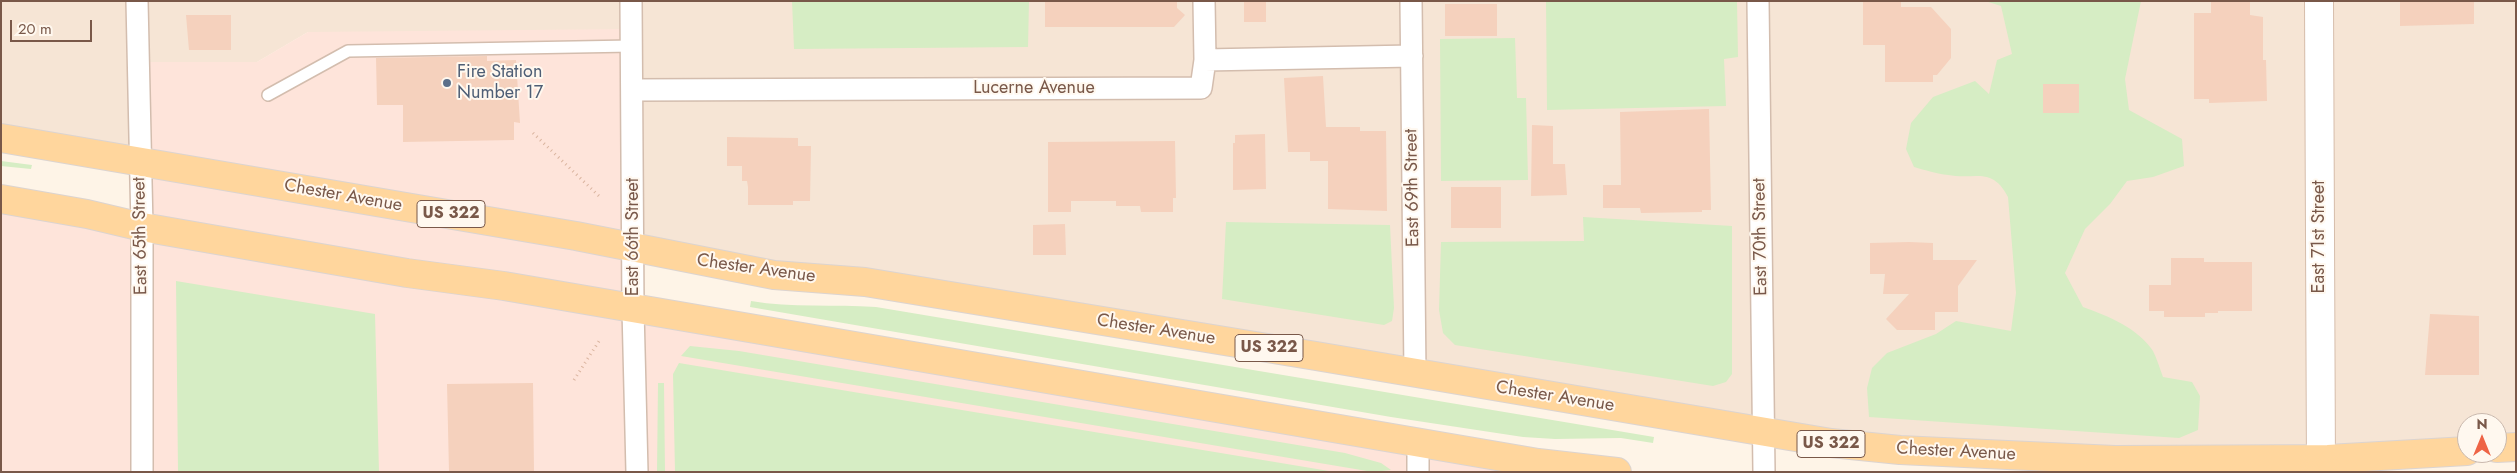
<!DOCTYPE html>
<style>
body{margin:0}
#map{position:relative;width:2517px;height:473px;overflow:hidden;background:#fef4e7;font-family:Jost,sans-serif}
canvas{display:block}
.frame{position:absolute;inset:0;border:2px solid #795849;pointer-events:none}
.north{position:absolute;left:2457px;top:413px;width:50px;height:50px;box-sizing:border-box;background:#fff8ef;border:1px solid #c9b8ad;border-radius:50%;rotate:0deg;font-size:14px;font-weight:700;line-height:20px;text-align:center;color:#795849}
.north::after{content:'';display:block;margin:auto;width:18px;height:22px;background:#ee6446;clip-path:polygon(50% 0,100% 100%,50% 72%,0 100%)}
.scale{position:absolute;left:10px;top:20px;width:82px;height:22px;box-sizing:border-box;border:2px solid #795849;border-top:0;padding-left:6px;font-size:15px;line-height:18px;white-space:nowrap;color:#795849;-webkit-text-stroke:4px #fff8ef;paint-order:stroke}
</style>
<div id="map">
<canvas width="2517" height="473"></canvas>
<div class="frame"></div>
<div class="north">N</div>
<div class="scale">20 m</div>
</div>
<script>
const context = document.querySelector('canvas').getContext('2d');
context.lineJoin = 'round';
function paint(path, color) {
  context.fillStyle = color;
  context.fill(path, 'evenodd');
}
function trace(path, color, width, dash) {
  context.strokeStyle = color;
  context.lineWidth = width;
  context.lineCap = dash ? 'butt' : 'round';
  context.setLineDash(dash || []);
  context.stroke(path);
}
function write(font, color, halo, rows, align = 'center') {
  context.font = font + ' Jost,sans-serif';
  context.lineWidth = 4;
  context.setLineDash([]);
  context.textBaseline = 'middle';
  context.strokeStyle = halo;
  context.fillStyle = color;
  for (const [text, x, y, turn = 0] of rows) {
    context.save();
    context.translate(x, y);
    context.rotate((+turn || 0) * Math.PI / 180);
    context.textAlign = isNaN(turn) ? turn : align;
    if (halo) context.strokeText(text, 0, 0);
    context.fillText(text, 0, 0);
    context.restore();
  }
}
paint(new Path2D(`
 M1,1H2516V447L2497,448V423H2467V451L1970,454L667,255L308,32L257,62H137L141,161L1,138Z`), '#f6e5d5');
paint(new Path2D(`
 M632,29L634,309L1617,472H1V199L142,227L137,62H257L308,32Z`), '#fee4da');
paint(new Path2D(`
 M792,1H1029L1028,47L794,49Z
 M1546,1H1737L1738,57L1724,59L1726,106L1547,110Z
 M1985,1H2141L2125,79L2129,110L2182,139L2184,166L2153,177L2127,181L2110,204L2085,229L2065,273L2083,307C2108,316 2138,328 2153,351C2157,359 2160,369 2163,377L2192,382L2200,396L2198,430L2179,438L1869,417L1867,388L1872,368L1887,353L1936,334L1956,321L2011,331L2016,293L2008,197C1992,166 1975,180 1948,175C1937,174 1925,170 1914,167L1906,149L1911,123L1933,97L1975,81L1989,94L1997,60L2012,54L2001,6Z
 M1515,38L1517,98H1526L1528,180L1441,181L1440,39Z
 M1,161L32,165L31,169L1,166Z
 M1583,217L1732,226V374L1726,382L1713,386L1455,345L1443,333L1439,310L1441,242L1584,241Z
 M1226,222L1390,225L1394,308L1392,321L1384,325L1222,299Z
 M176,281L375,314L379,472H178Z
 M751,301C792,308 834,304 876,307L1654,437L1653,443L1621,438L1555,439L1523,437L1391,417L750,307Z
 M690,346L739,351L1345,453L1381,463L1391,470L1373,472L681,356Z
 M679,363L1335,472H675L673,374Z
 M658,383H664L665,472H657Z`), '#d6edc4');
paint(new Path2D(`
 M1045,1H1177V8L1185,15L1174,27H1045Z
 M1244,1H1266V22H1244Z
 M1863,1H1901V7H1931L1951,29V58L1937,75H1933V82H1885V45H1863Z
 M2211,1H2250V15L2263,17V60H2266L2267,101L2209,103V99H2194V13H2211Z
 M2400,1H2474V24L2400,26Z
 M1445,4H1497V36H1445Z
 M186,15H231V50H189Z
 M487,56V61L516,60L520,123L514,122V140L403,142V105H377L376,58Z
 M1323,76L1326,127H1360V131H1386L1387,211L1328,209V161H1310V152H1288L1284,78Z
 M2043,84H2079V113H2043Z
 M1709,109L1711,210H1702V212L1641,213L1640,208H1603V185H1621L1620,112Z
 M1532,125L1553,126V164H1565L1567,195L1531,196Z
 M1265,134L1266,189L1233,190V143H1235V135Z
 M727,137L798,138V146H811L810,201H793V205H748V187L747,181H742V166H727Z
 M1175,141L1176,198H1173V212H1141L1140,206H1116V201H1071V212H1048V142Z
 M1451,187H1501V228H1451Z
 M1065,224L1066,255H1033V225Z
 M1909,242L1933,243V260H1977L1958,286V312H1935V330H1897L1886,319L1909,294H1883L1885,274H1870V243Z
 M2171,258H2204V262H2252V311H2218V313H2205V317H2164V311H2149V285H2171Z
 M2430,314L2479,316V375H2425Z
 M533,383L534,472H449L447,384Z`), '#f5d1bd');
const lane = new Path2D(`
 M268,95L348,51L632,46`);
const street = new Path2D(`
 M137,1L142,227V472
 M631,1L633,309L637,472
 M1204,1L1205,60
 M1411,1L1415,374
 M1758,1L1764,472
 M633,90L1201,88L1205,60L1412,56
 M1418,443V472`);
const secondary = new Path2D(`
 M2319,1L2321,472`);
const primary = new Path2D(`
 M1,138L576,236L774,275L865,282L1316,356L1831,443L1900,450L2115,460L2328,459L2467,451
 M1,199L87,214L142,227L407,273L504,286L1538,463L1617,472
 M2497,448L2516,447`);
trace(lane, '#d3bdae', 14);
trace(street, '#d3bdae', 24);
trace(secondary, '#d6bdab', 30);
trace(primary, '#dcd4d0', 30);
trace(new Path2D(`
 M533,133L600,197
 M574,380L601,338`), '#dab49f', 3, [1, 4]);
trace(lane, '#fff', 11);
trace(street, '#fff', 21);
trace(secondary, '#fff', 28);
trace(primary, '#ffd69d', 28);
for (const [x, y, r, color] of [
 [447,83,5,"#5c6f8a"]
]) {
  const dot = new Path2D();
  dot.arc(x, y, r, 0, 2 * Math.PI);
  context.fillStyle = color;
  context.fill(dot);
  trace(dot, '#fff8ef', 2);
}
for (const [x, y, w] of [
 [451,214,68],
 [1269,348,68],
 [1831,444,68]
]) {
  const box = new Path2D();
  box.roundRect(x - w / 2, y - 13.5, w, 27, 4);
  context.fillStyle = '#fff8ef';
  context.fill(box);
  trace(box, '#795849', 1);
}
write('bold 16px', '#795849', null, [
 ["US 322",451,214],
 ["US 322",1269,348],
 ["US 322",1831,444]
]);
write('18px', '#4e5e75', '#fff8ef', [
 ["Fire Station",457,73],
 ["Number 17",457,94]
], 'left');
write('18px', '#795849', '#fff8ef', [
 ["Lucerne Avenue",1034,89],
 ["East 69th Street",1413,188,-91],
 ["Chester Avenue",343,196,10],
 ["East 65th Street",141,236,-91],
 ["East 66th Street",634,237,-90],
 ["East 70th Street",1761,237,-91],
 ["East 71st Street",2320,237,-90],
 ["Chester Avenue",756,269,8],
 ["Chester Avenue",1156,330,9],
 ["Chester Avenue",1555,397,9],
 ["Chester Avenue",1956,452,3]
]);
</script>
